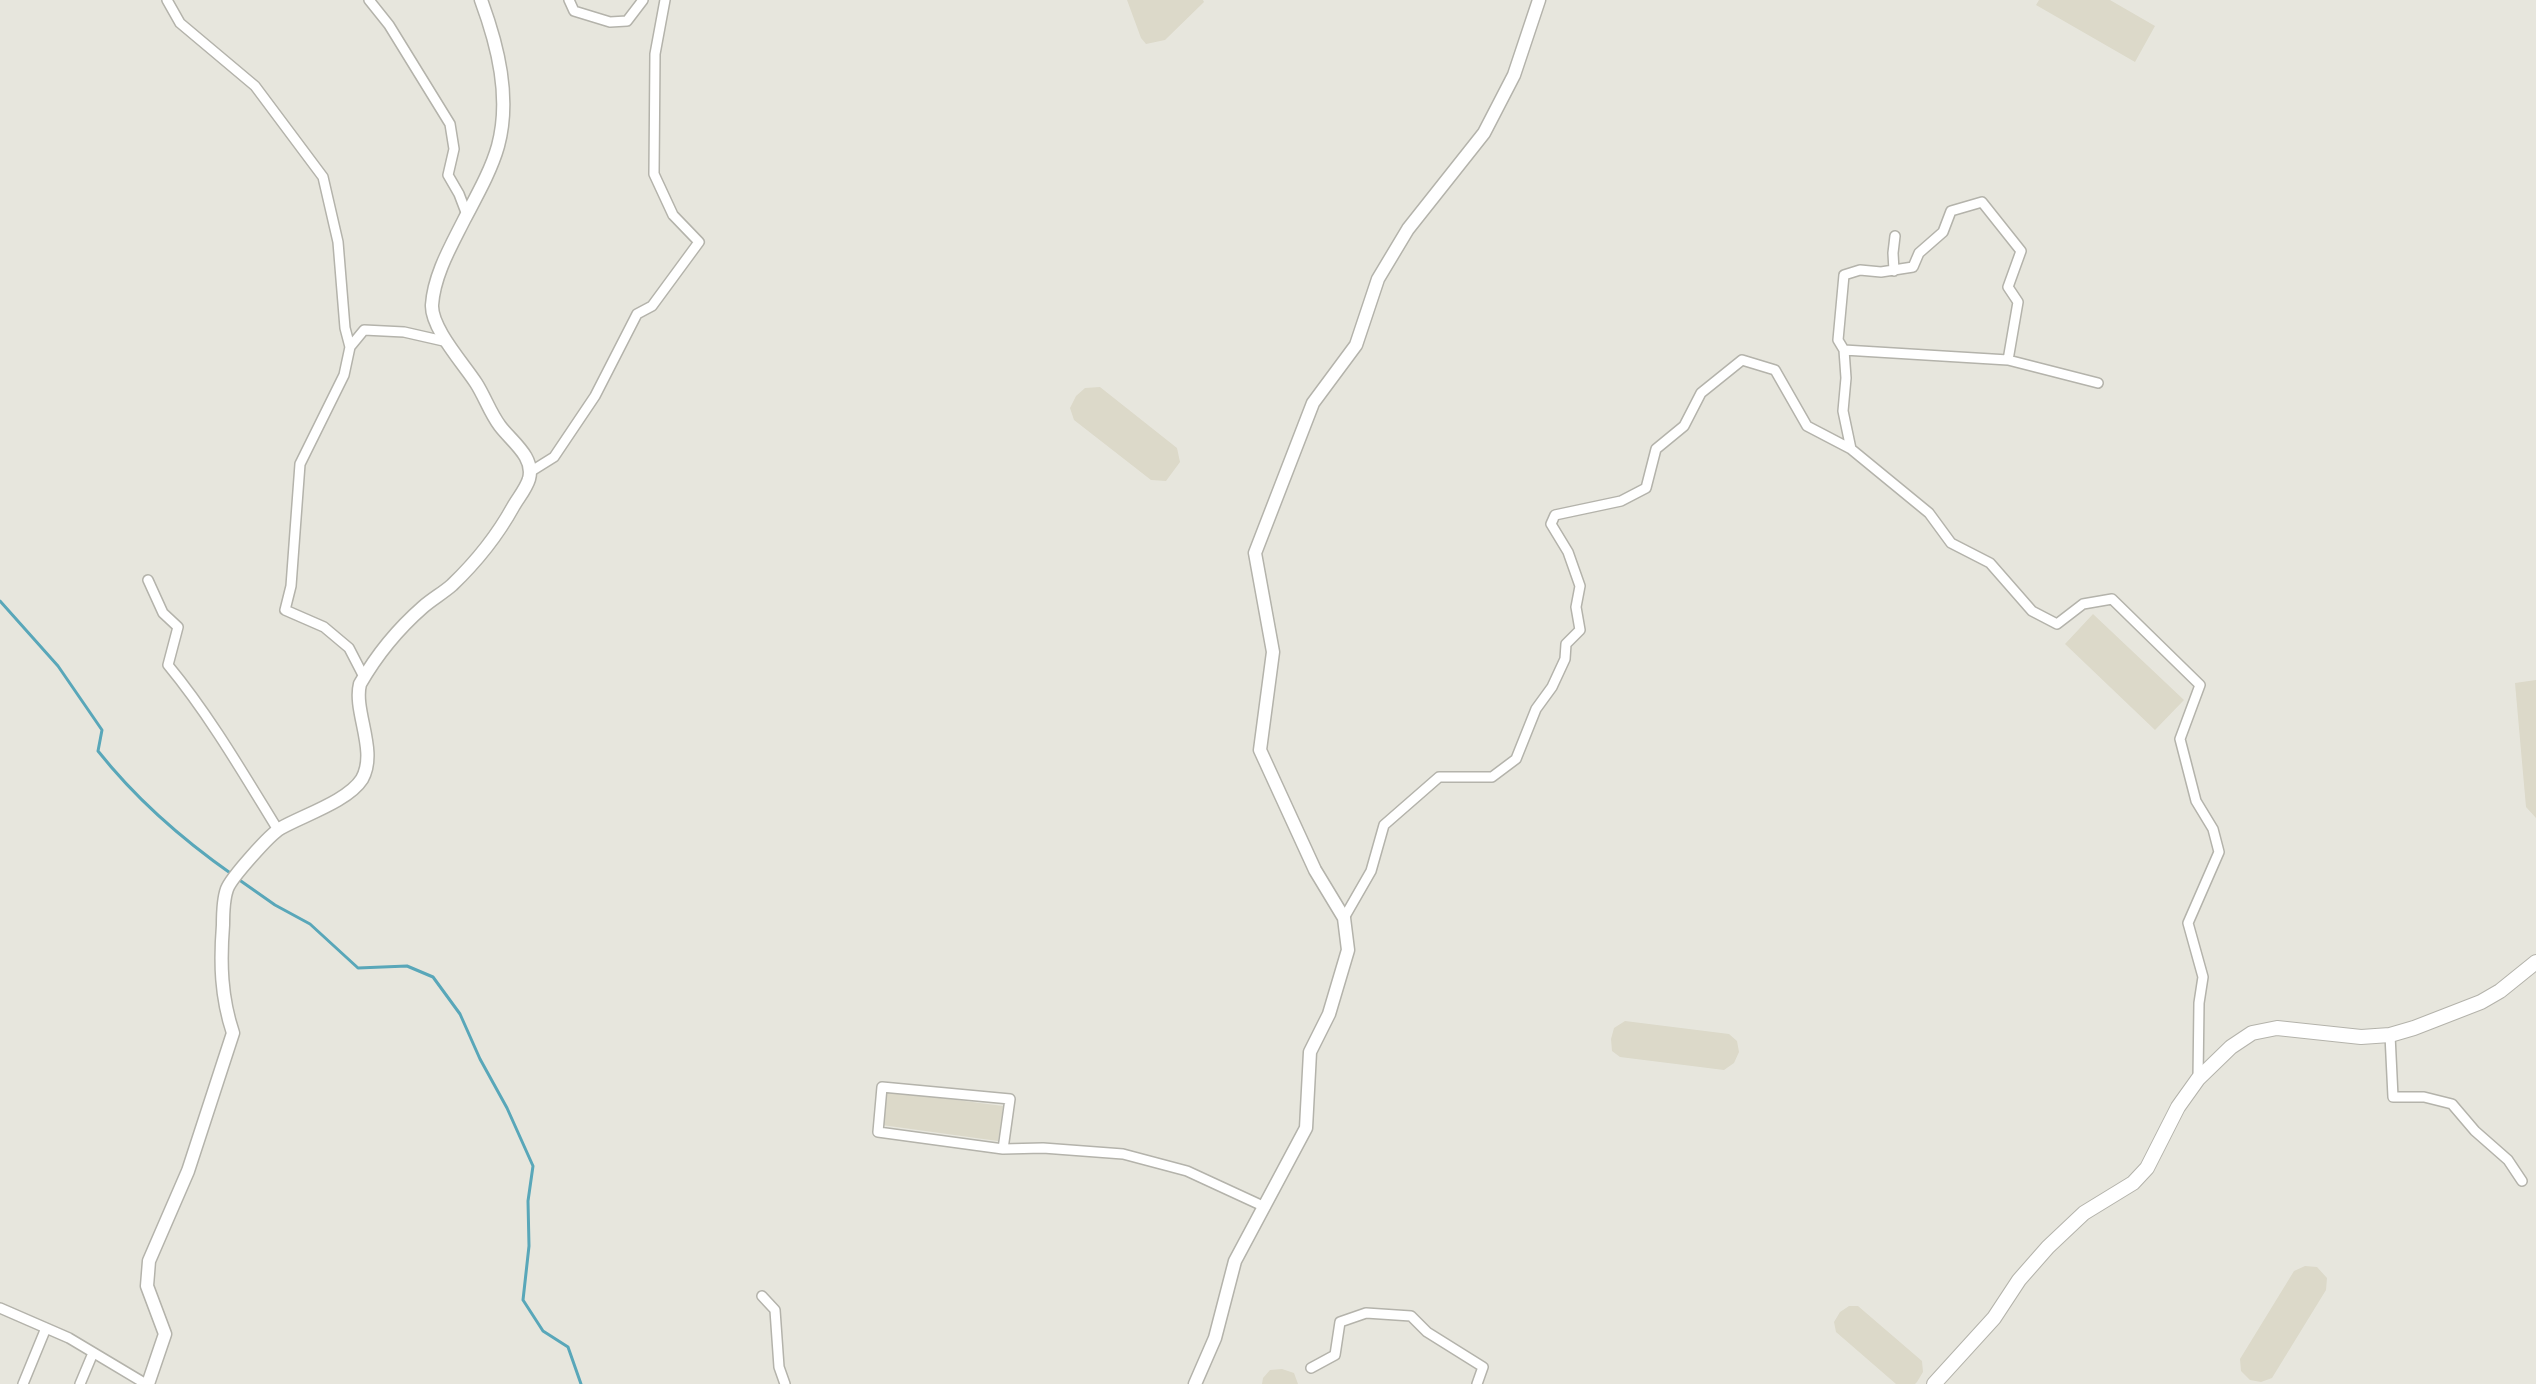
<!DOCTYPE html>
<style>
body{margin:0}
canvas{display:block;background:#e7e6dd}
</style>
<canvas width="2536" height="1384"></canvas>
<script>
const context = document.querySelector('canvas').getContext('2d');
context.lineJoin = 'round';
function paint(path, color) {
  context.fillStyle = color;
  context.fill(path, 'evenodd');
}
function trace(path, color, width, dash) {
  context.strokeStyle = color;
  context.lineWidth = width;
  context.lineCap = dash ? 'butt' : 'round';
  context.setLineDash(dash || []);
  context.stroke(path);
}
paint(new Path2D(`
 M1127,0H1203L1204,2L1165,40L1146,44L1141,38Z
 M2039,0H2110L2155,26L2135,62L2036,5Z
 M1100,387L1177,448L1180,462L1166,481L1151,480L1074,420L1070,408L1076,396L1085,388Z
 M2093,614L2184,700L2155,730L2065,644Z
 M2536,680V818L2526,807L2515,683Z
 M1625,1021L1729,1034L1737,1041L1739,1052L1734,1063L1724,1070L1620,1057L1612,1051L1611,1039L1614,1028Z
 M887,1091L1003,1106L998,1141L882,1125Z
 M2305,1266L2317,1267L2327,1278L2326,1290L2272,1378L2261,1382L2250,1380L2241,1371L2240,1359L2294,1271Z
 M1849,1306H1858L1922,1361L1923,1372L1917,1382L1915,1384H1896L1836,1332L1834,1322L1840,1312Z
 M1282,1369L1294,1373L1298,1384H1262L1263,1378L1270,1370Z`), '#dcd9c9');
trace(new Path2D(`
 M0,601L58,666L102,730L98,751C136,799 183,840 233,875
 M238,879L275,905L310,924L358,968L407,966L433,977L460,1014L480,1059L507,1108L533,1166L528,1201L529,1246L523,1300L543,1331L568,1347L581,1384`), '#59a7b9', 3);
const street = new Path2D(`
 M167,0L180,23L255,86L323,177L338,242L345,328L350,347
 M369,0L389,25L450,124L454,149L448,175L459,194L467,215
 M569,0L574,11L610,22L627,21L643,0
 M1894,271L1893,253L1895,236
 M1844,350L2008,360L2098,383
 M1851,449L1843,411L1846,378L1844,350L1838,340L1844,275L1860,270L1881,272L1913,267L1919,253L1943,232L1951,211L1982,202L2021,251L2008,287L2018,302L2008,360
 M530,472L554,457L595,396L637,314L652,306L699,242L673,215L654,174L655,54L665,0
 M148,580L163,613L178,627L168,665C210,716 243,773 278,830
 M364,677L349,648L324,627L285,610L291,586L300,464L344,375L350,347L364,330L404,332L448,342
 M1344,918L1371,871L1384,825L1439,777H1492L1516,759L1536,709L1552,687L1565,659L1566,644L1580,630L1576,607L1580,586L1568,552L1551,524L1555,515L1621,501L1646,488L1656,449L1684,426L1701,393L1742,360L1775,370L1807,426L1851,449L1929,513L1951,543L1990,563L2032,611L2057,624L2083,604L2112,599L2200,685L2180,739L2196,801L2213,829L2219,852L2188,923L2203,977L2199,1003L2198,1079
 M2390,1035L2393,1097H2424L2452,1104L2475,1131L2508,1160L2522,1181
 M1003,1149L1010,1099L882,1087L878,1132L1003,1149L1043,1148L1123,1154L1187,1171L1265,1207
 M762,1296L775,1310L779,1367L785,1384
 M0,1308L69,1338L146,1384
 M1311,1368L1335,1355L1340,1322L1366,1313L1411,1316L1427,1332L1483,1367L1477,1384
 M23,1384L46,1328
 M80,1384L93,1353`);
const secondary = new Path2D(`
 M148,1384L165,1334L147,1286L149,1261L188,1171L233,1033C221,997 220,963 223,925C223,914 223,900 227,889C231,878 270,834 281,828C304,815 348,801 362,779C378,751 353,711 360,684C376,656 399,628 423,607C432,599 443,593 452,585C476,562 497,536 513,507C518,498 526,489 529,479C535,457 512,442 500,426C490,413 485,397 476,383C463,363 431,328 432,305C434,275 451,246 464,220C476,197 491,171 498,146C511,98 498,46 481,0
 M1195,1384L1215,1338L1235,1261L1306,1128L1310,1052L1329,1014L1348,950L1344,918L1315,870L1260,750L1273,652L1255,553L1313,403L1356,345L1378,279L1408,229L1484,133L1514,75L1539,0`);
const primary = new Path2D(`
 M1934,1384L1994,1318L2019,1280L2048,1247L2084,1213L2133,1183L2147,1168L2178,1107L2198,1079L2231,1047L2252,1033L2277,1028L2361,1037L2390,1035L2414,1028L2481,1002L2500,991L2536,962`);
trace(street, '#b4b3ab', 12);
trace(secondary, '#b4b3ab', 15);
trace(primary, '#b4b3ab', 16);
trace(street, '#fff', 9);
trace(secondary, '#fff', 12);
trace(primary, '#fff', 14);
</script>
